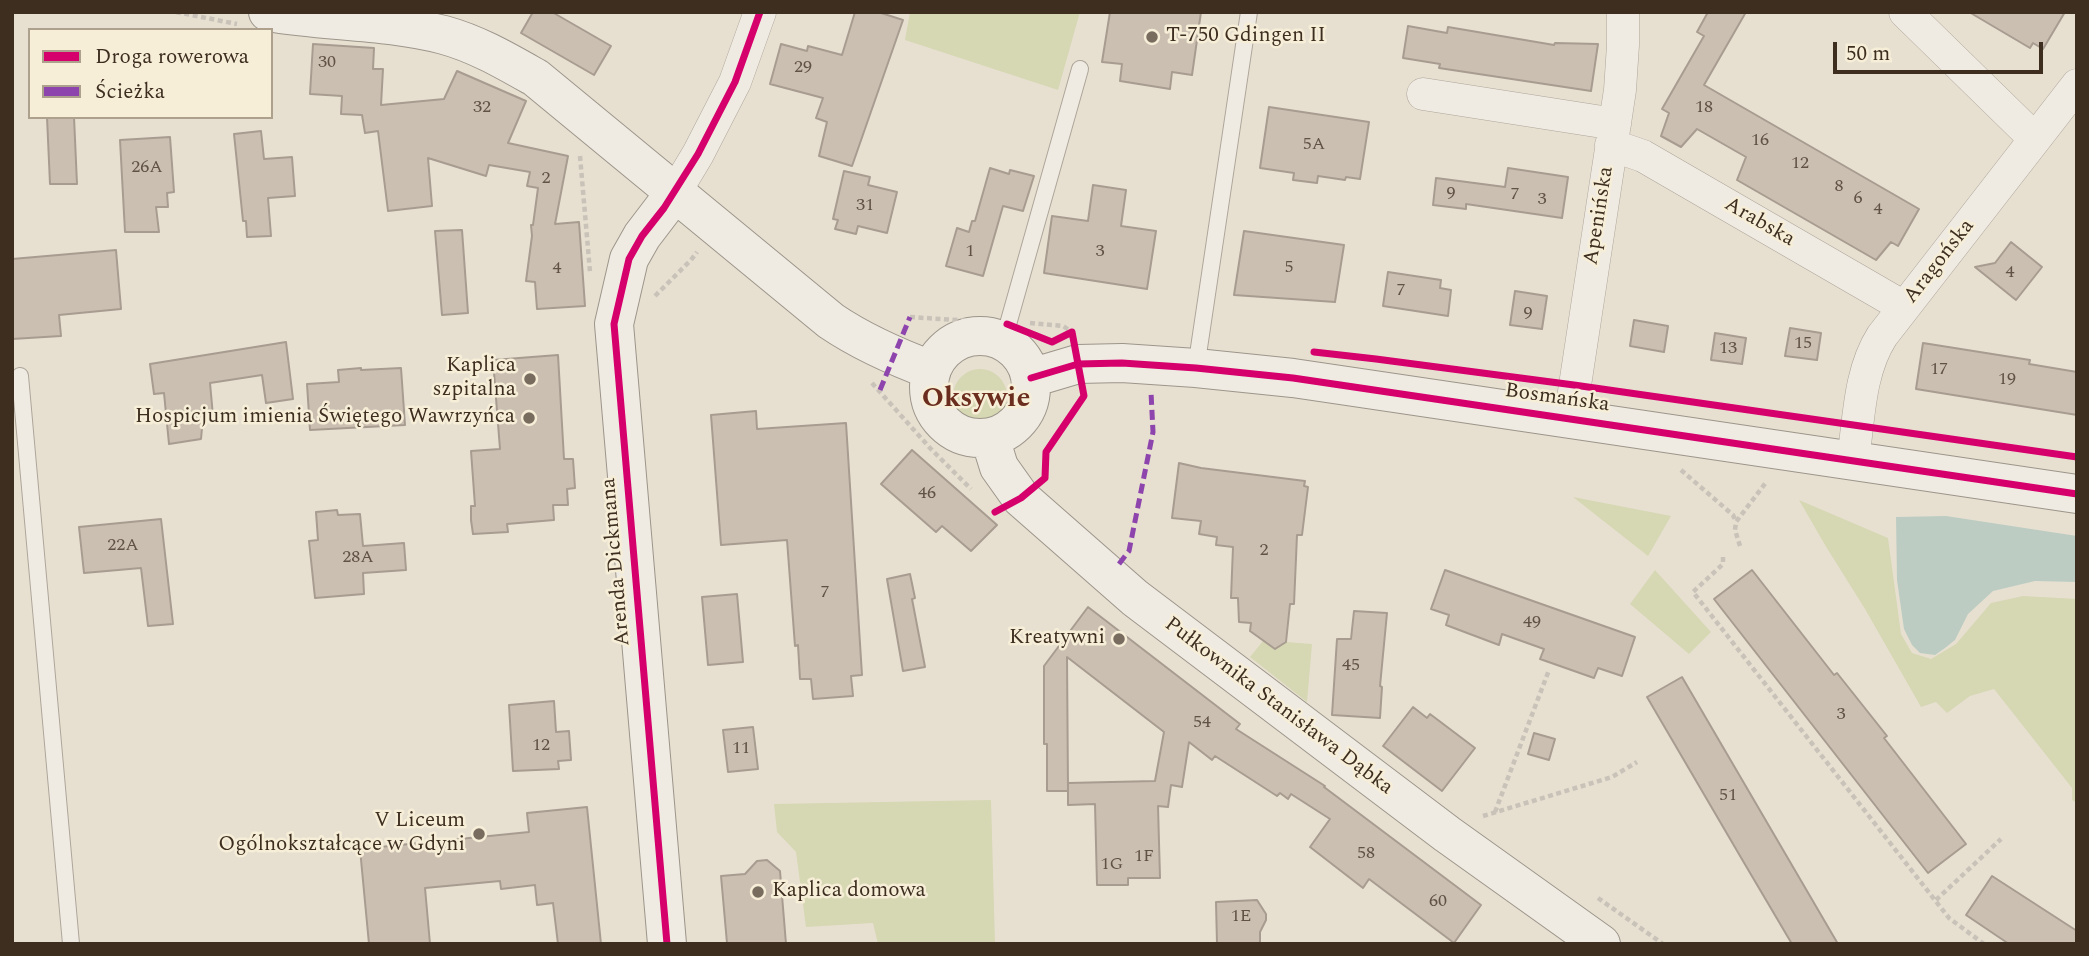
<!DOCTYPE html>
<meta charset="utf-8">
<style>
body{margin:0}
#map{position:relative;width:2089px;height:956px;overflow:hidden;background:#e7e0d1;font-family:Spectral,serif}
canvas{display:block}
.frame{position:absolute;inset:0;border:14px solid #3d2e20;pointer-events:none}
.legend{position:absolute;left:28px;top:28px;width:245px;height:91px;box-sizing:border-box;background:#f7eed8;border:2px solid #ada18e;margin:0;padding:9px 12px;list-style:none;font-size:21px;color:#3d2e20}
.legend li{display:flex;align-items:center;gap:14px;height:35px}
.legend b{width:35px;border:2px solid #ada18e}
.scale{position:absolute;left:1833px;top:42px;width:210px;height:32px;box-sizing:border-box;border:4px solid #3d2e20;border-top:0;padding-left:9px;font-size:21px;line-height:24px;white-space:nowrap;color:#3d2e20;-webkit-text-stroke:5px #f7eed8;paint-order:stroke}
</style>
<div id="map">
<canvas width="2089" height="956"></canvas>
<div class="frame"></div>
<ul class="legend">
<li><b style="height:9px;background:#d6006c"></b>Droga rowerowa</li>
<li><b style="height:9px;background:#8e44ad"></b>Ścieżka</li>
</ul>
<div class="scale">50 m</div>
</div>
<script>
const context = document.querySelector('canvas').getContext('2d');
context.lineJoin = 'round';
function paint(path, color) {
  context.fillStyle = color;
  context.fill(path, 'evenodd');
}
function trace(path, color, width, dash) {
  context.strokeStyle = color;
  context.lineWidth = width;
  context.lineCap = dash ? 'butt' : 'round';
  context.setLineDash(dash || []);
  context.stroke(path);
}
function write(font, color, halo, rows, align = 'center') {
  context.font = font + ' Spectral,serif';
  context.lineWidth = 5;
  context.setLineDash([]);
  context.textBaseline = 'middle';
  context.strokeStyle = halo;
  context.fillStyle = color;
  for (const [text, x, y, turn = 0] of rows) {
    context.save();
    context.translate(x, y);
    context.rotate((+turn || 0) * Math.PI / 180);
    context.textAlign = isNaN(turn) ? turn : align;
    if (halo) context.strokeText(text, 0, 0);
    context.fillText(text, 0, 0);
    context.restore();
  }
}
paint(new Path2D(`
 M910,12H1080L1058,90L905,40Z
 M953 396a27 27 0 1 1 54 0a27 27 0 1 1-54 0Z
 M1573,497L1671,516L1648,556Z
 M1799,500L1888,538L1901,634L1912,653L1931,659L1956,644L1991,603L2023,596L2077,599V803L2072,800V788L1994,689L1970,696L1947,713L1936,702L1921,707L1865,609L1825,545Z
 M1655,570L1711,632L1689,654L1630,604Z
 M1263,641L1275,649L1286,642L1312,644L1307,702L1250,657Z
 M991,800L995,944H878L873,923L806,927L796,852L777,832L774,804Z`), '#d6d7b3');
paint(new Path2D(`
 M1946,516L2077,536V582L2035,581L1993,591L1968,614L1955,640L1945,648L1935,655L1920,653L1912,645L1904,629L1897,580L1896,517Z`), '#bcccc2');
const building = new Path2D(`
 M533,12H552L611,46L594,75L521,33Z
 M855,12H878L903,20L852,166L819,156L827,122L816,118L823,98L770,84L781,44L807,51L808,46L842,55Z
 M1110,12H1201L1192,75L1172,72L1170,89L1120,81L1122,64L1102,62Z
 M1708,12H1746L1704,85L1919,209L1898,246L1891,242L1876,260L1737,180L1746,157L1697,129L1681,147L1661,136L1669,113L1662,109L1704,36L1697,32Z
 M1969,12H2065L2043,49L2033,43L2030,48Z
 M1408,26L1447,33L1448,27L1554,45L1555,43L1598,44L1591,91L1439,68L1440,64L1403,58Z
 M313,44L374,48L373,69H383L381,105L444,99L457,71L526,101L508,143L568,156L555,224L579,222L585,306L537,309L535,282L526,281L532,236L531,225H533L538,188L527,186L530,172L489,165L486,176L428,158L432,206L388,211L378,131L365,133L362,115L341,114L342,96L310,94Z
 M1269,107L1369,122L1360,179L1346,177L1345,180L1318,176L1317,183L1293,180L1294,173L1260,168Z
 M47,117H74L77,184H50Z
 M261,131L264,159L292,157L295,196L268,198L271,236L247,237L246,221H243L234,134Z
 M170,137L174,192L167,193L168,207H156L159,232H125L120,140Z
 M990,168L1009,174L1010,170L1034,176L1023,211L1003,206L983,276L946,266L957,228L969,232L972,221H975Z
 M1508,168L1568,177L1562,218L1466,204V209L1433,205L1436,178L1505,187Z
 M844,171L870,177L868,185L897,192L887,233L858,226L856,234L835,229L838,220L833,219Z
 M1093,185L1126,190L1121,226L1156,231L1147,289L1044,273L1052,216L1088,221Z
 M462,230L468,313L442,315L435,231Z
 M1244,231L1344,245L1335,302L1234,295Z
 M2011,242L2042,267L2016,300L1975,267L1995,263Z
 M116,250L121,309L59,315L61,336L12,339V259Z
 M1388,272L1441,280L1440,288L1451,290L1448,316L1383,306Z
 M1515,291L1547,296L1542,329L1510,325Z
 M1634,320L1668,326L1664,352L1630,346Z
 M1790,328L1821,333L1817,360L1785,356Z
 M1715,333L1746,338L1742,364L1711,360Z
 M286,342L293,399L266,403L262,375L210,383L213,416L203,417L201,439L169,444L164,393L154,394L150,364Z
 M1923,343L2030,360L2029,364L2077,372V415L1916,389Z
 M558,355L564,459H573L575,488L567,489L568,505H553L554,520L507,524L508,532L473,534L471,520V506H475L471,451L500,449L493,360Z
 M361,368V370L401,368L405,425L310,430L307,384L339,382L338,370Z
 M756,411L757,429L846,423L862,675L851,676L853,696L813,699L811,679H800L798,645L795,646L787,540L721,545L711,415Z
 M912,450L997,525L971,551L942,526L936,532L881,484Z
 M1179,463L1201,468L1305,481L1304,486L1308,487L1302,535H1297L1294,604H1290L1286,642L1275,649L1250,631L1251,623L1239,622L1238,598H1231L1233,547L1216,545L1217,537L1199,534L1201,521L1172,518Z
 M337,510L338,515L360,514L363,546L404,543L406,570L363,573L364,594L315,598L309,541L318,540L316,512Z
 M161,519L173,624L148,626L141,568L84,573L79,527Z
 M1445,570L1635,637L1622,676L1598,668L1594,678L1540,659L1544,649L1502,634L1499,645L1446,625L1449,615L1431,609Z
 M1752,570L1834,675L1837,673L1887,736L1884,738L1966,844L1928,873L1714,599Z
 M910,574L915,598L912,599L925,667L903,671L887,579Z
 M737,594L743,662L708,665L702,597Z
 M1088,607L1240,724L1236,729L1325,786L1324,787L1481,905L1454,943L1369,879L1363,888L1310,847L1330,819L1291,794L1288,799L1280,793L1277,796L1215,756L1212,760L1189,742L1182,787L1171,785L1168,807L1158,806L1160,878H1128V885H1097L1095,804L1068,805V783L1155,781L1164,732L1067,657L1068,791H1047V744H1044V666Z
 M1354,611L1387,613L1380,686L1382,687L1380,718L1332,715L1337,639H1351Z
 M1682,677L1838,944H1792L1743,861L1647,697Z
 M554,701L556,732L569,731L571,760L558,761L559,769L513,771L509,705Z
 M1413,707L1427,718L1430,714L1475,748L1442,791L1383,746Z
 M753,727L758,769L728,772L723,730Z
 M1534,733L1555,739L1549,760L1528,754Z
 M587,807L601,944H558L553,903L537,905L535,885L501,889L500,881L425,888L430,944H369L360,849L529,832L527,813Z
 M767,860L780,871L786,944L727,943L721,876L745,874L757,861Z
 M1992,876L2077,931V944H2009L1966,915Z
 M1257,900L1266,914V920L1260,932V944H1217L1216,902Z`);
paint(building, '#cbbfb2');
trace(building, '#a89c90', 2);
const lane = new Path2D(`
 M1003,342L1080,69
 M1196,368L1249,12
 M20,376L71,944`);
const street = new Path2D(`
 M1905,12L2035,139
 M1423,94L1615,124
 M1611,145L1643,156L1904,307
 M674,194L698,154L735,82L760,12
 M1570,418L1620,90L1623,45V12
 M1853,460C1859,419 1859,372 1882,336L2077,85`);
const secondary = new Path2D(`
 M268,12C326,22 386,20 444,35C477,44 506,61 536,78L831,321C862,342 896,357 931,370
 M929 387a51 51 0 1 1 102 0a51 51 0 1 1-102 0Z
 M1031,378L1078,364L1122,363L1196,368L1293,378L2077,494
 M990,438L999,467L1021,498L1135,598L1447,834L1601,944
 M667,944L614,324L629,259L642,236L674,194`);
trace(lane, '#ada599', 18);
trace(street, '#ada599', 33);
trace(secondary, '#9c958a', 40);
trace(new Path2D(`
 M176,12L237,24
 M580,156L590,272
 M655,296L691,260L697,252
 M910,317L986,322
 M1030,323L1063,326L1072,332
 M872,383L930,448L971,489
 M1681,470L1733,515L1736,522
 M1740,546L1735,530L1736,522L1767,481
 M1723,557V564L1693,592L1949,918L1984,944
 M1495,812L1549,670
 M1483,816L1612,777L1637,762
 M1598,898L1663,944
 M1936,900L2001,839`), '#c8c2b9', 4.5, [5, 3.5]);
trace(lane, '#efebe3', 16);
trace(street, '#efebe3', 32);
trace(secondary, '#efebe3', 38);
trace(new Path2D(`
 M880,390L910,317
 M1119,564L1129,551L1153,432L1151,392`), '#8e44ad', 5, [10, 5]);
trace(new Path2D(`
 M1314,352L1376,359L1574,385L2077,457
 M1031,378L1078,364L1122,363L1196,368L1293,378L2077,494
 M995,512L1021,498L1045,478L1046,452L1084,396L1072,332L1052,342L1007,324
 M667,944L614,324L629,259L642,236L664,208L698,154L735,82L760,12`), '#d6006c', 7);
for (const [x, y, r, color] of [
 [1152,37,7,"#786c5e"],
 [530,379,7,"#786c5e"],
 [529,418,7,"#786c5e"],
 [1119,639,7,"#786c5e"],
 [479,834,7,"#786c5e"],
 [758,892,7,"#786c5e"]
]) {
  const dot = new Path2D();
  dot.arc(x, y, r, 0, 2 * Math.PI);
  context.fillStyle = color;
  context.fill(dot);
  trace(dot, '#f7eed8', 2.5);
}
write('18px', '#605244', null, [
 ["30",327,63],
 ["29",803,68],
 ["32",482,108],
 ["18",1704,108],
 ["16",1760,141],
 ["5A",1314,145],
 ["12",1800,164],
 ["26A",147,168],
 ["2",546,179],
 ["8",1839,187],
 ["9",1451,194],
 ["7",1515,195],
 ["6",1858,199],
 ["3",1542,200],
 ["31",865,206],
 ["4",1878,210],
 ["1",970,252],
 ["3",1100,252],
 ["5",1289,268],
 ["4",557,269],
 ["4",2010,273],
 ["7",1401,291],
 ["9",1528,314],
 ["15",1803,344],
 ["13",1728,349],
 ["17",1939,370],
 ["19",2007,380],
 ["46",927,494],
 ["22A",123,546],
 ["2",1264,551],
 ["28A",358,558],
 ["7",825,593],
 ["49",1532,623],
 ["45",1351,666],
 ["3",1841,715],
 ["54",1202,723],
 ["12",541,746],
 ["11",741,749],
 ["51",1728,796],
 ["58",1366,854],
 ["1F",1144,857],
 ["1G",1112,865],
 ["60",1438,902],
 ["1E",1241,917]
]);
write('21px', '#3d2e20', '#f7eed8', [
 ["T-750 Gdingen II",1166,37,"left"],
 ["Kaplica",516,367],
 ["szpitalna",516,391],
 ["Hospicjum imienia Świętego Wawrzyńca",515,418],
 ["Kreatywni",1105,639],
 ["V Liceum",465,822],
 ["Ogólnokształcące w Gdyni",465,846],
 ["Kaplica domowa",772,892,"left"]
], 'right');
write('21px', '#3d2e20', '#f7eed8', [
 ["Apenińska",1600,216,-81],
 ["Arabska",1759,223,30],
 ["Aragońska",1940,262,-52],
 ["Bosmańska",1557,399,8],
 ["Arenda Dickmana",617,562,-95],
 ["Pułkownika Stanisława Dąbka",1278,707,37]
]);
write('bold 28px', '#6b2e1e', '#f7eed8', [
 ["Oksywie",976,401]
]);
</script>
